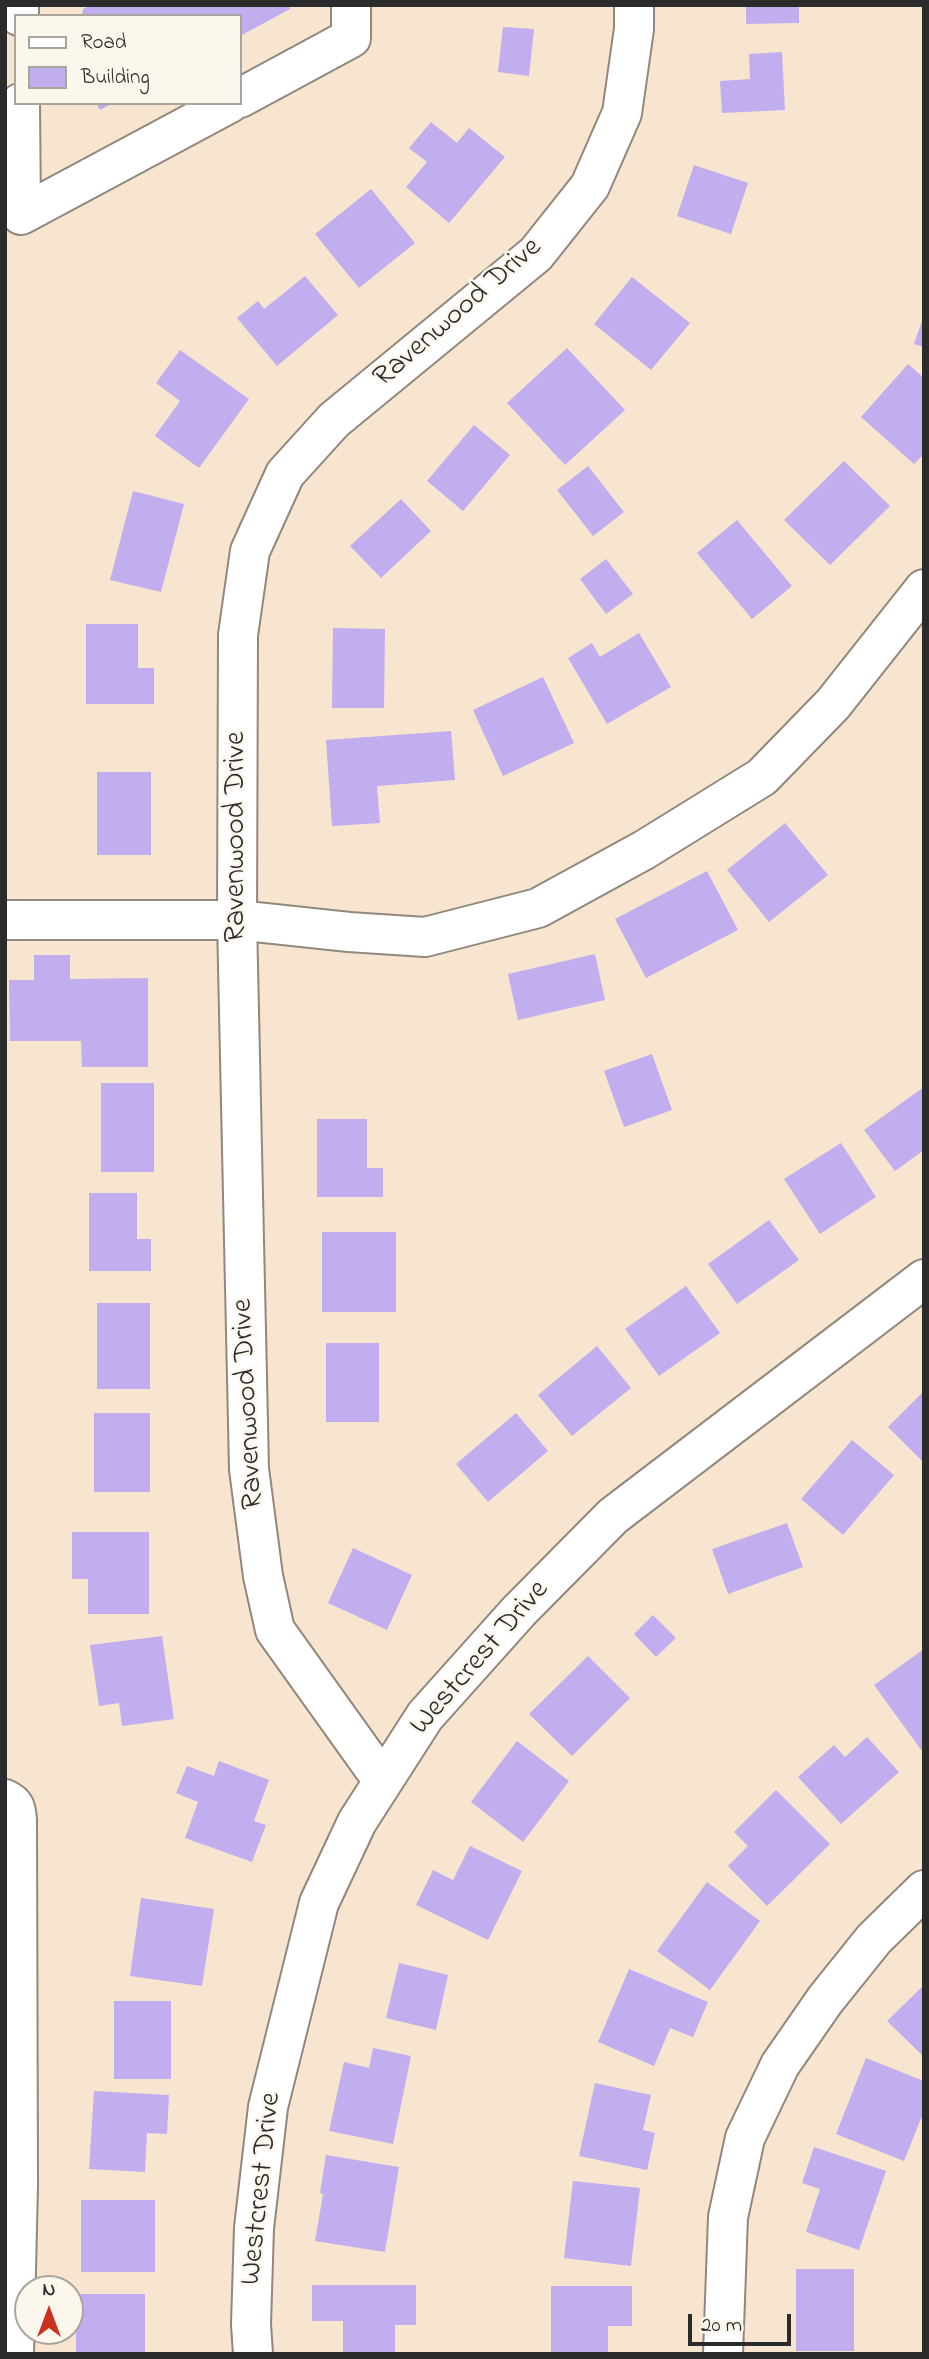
<!DOCTYPE html>
<style>
body{margin:0}
#map{position:relative;width:929px;height:2359px;overflow:hidden;background:#f7e5cf;font-family:"Indie Flower",sans-serif}
canvas{display:block}
.frame{position:absolute;inset:0;border:7px solid #2b2b2b;pointer-events:none}
.legend{position:absolute;left:14px;top:14px;width:228px;height:91px;box-sizing:border-box;background:#fbf7ec;border:2px solid #a8a59f;margin:0;padding:9px 12px;list-style:none;font-size:21px;color:#2b2b2b}
.legend li{display:flex;align-items:center;gap:14px;height:35px}
.legend b{width:35px;border:2px solid #a8a59f}
.north{position:absolute;left:14px;top:2275px;width:70px;height:70px;box-sizing:border-box;background:#fbf7ec;border:2px solid #a8a59f;border-radius:50%;rotate:0deg;font-size:19px;font-weight:700;line-height:28px;text-align:center;color:#2b2b2b}
.north::after{content:'';display:block;margin:auto;width:24px;height:32px;background:#c8321e;clip-path:polygon(50% 0,100% 100%,50% 72%,0 100%)}
.scale{position:absolute;left:688px;top:2314px;width:103px;height:32px;box-sizing:border-box;border:4px solid #2b2b2b;border-top:0;padding-left:9px;font-size:21px;line-height:24px;white-space:nowrap;color:#2b2b2b;-webkit-text-stroke:5px #fbf7ec;paint-order:stroke}
</style>
<div id="map">
<canvas width="929" height="2359"></canvas>
<div class="frame"></div>
<ul class="legend">
<li><b style="height:9px;background:#fff"></b>Road</li>
<li><b style="height:19px;background:#c0aeef"></b>Building</li>
</ul>
<div class="north">N</div>
<div class="scale">20 m</div>
</div>
<script>
const context = document.querySelector('canvas').getContext('2d');
context.lineJoin = 'round';
function paint(path, color) {
  context.fillStyle = color;
  context.fill(path, 'evenodd');
}
function trace(path, color, width, dash) {
  context.strokeStyle = color;
  context.lineWidth = width;
  context.lineCap = dash ? 'butt' : 'round';
  context.setLineDash(dash || []);
  context.stroke(path);
}
function write(font, color, halo, rows, align = 'center') {
  context.font = font + ' "Indie Flower",sans-serif';
  context.lineWidth = 5;
  context.setLineDash([]);
  context.textBaseline = 'middle';
  context.strokeStyle = halo;
  context.fillStyle = color;
  for (const [text, x, y, turn = 0] of rows) {
    context.save();
    context.translate(x, y);
    context.rotate((+turn || 0) * Math.PI / 180);
    context.textAlign = isNaN(turn) ? turn : align;
    if (halo) context.strokeText(text, 0, 0);
    context.fillText(text, 0, 0);
    context.restore();
  }
}
paint(new Path2D(`
 M90,5H290V9L240,36V16H82L83,9Z
 M746,5H799V23L746,24Z
 M503,27L534,29L529,76L498,72Z
 M782,52L785,110L722,113L720,81L750,79L749,54Z
 M96,103H113L100,110Z
 M431,122L457,143L469,128L505,157L449,223L406,187L427,162L409,148Z
 M694,165L748,183L731,234L677,216Z
 M371,189L415,243L359,288L315,234Z
 M305,276L338,315L277,366L237,318L258,301L264,309Z
 M632,277L690,323L651,370L594,324Z
 M924,315V347L914,344Z
 M567,348L625,410L565,465L507,403Z
 M180,350L249,399L199,468L155,436L180,401L156,383Z
 M908,364L924,378V454L914,464L861,417Z
 M474,425L510,455L463,511L427,481Z
 M844,461L890,506L830,565L784,520Z
 M588,466L624,512L593,536L557,490Z
 M133,491L184,504L161,592L110,580Z
 M401,499L431,531L381,578L350,546Z
 M737,520L792,586L752,619L697,553Z
 M606,559L633,594L606,614L580,579Z
 M86,624H138V668H154V704H86Z
 M333,628L385,629L384,708H332Z
 M639,633L671,687L607,724L568,658L592,643L600,657Z
 M543,677L574,743L503,776L473,710Z
 M451,731L455,780L377,786L380,823L332,826L326,740Z
 M97,772H151V855H97Z
 M785,823L828,875L769,922L727,870Z
 M707,871L738,930L646,978L615,919Z
 M595,954L605,1000L518,1020L508,974Z
 M34,955H70V979L148,978V1067H82L81,1041H10L9,980H34Z
 M652,1054L672,1110L624,1127L604,1071Z
 M101,1083H154V1172H101Z
 M924,1087V1150L895,1171L864,1130Z
 M317,1119H367V1168H383V1197H317Z
 M841,1143L876,1197L820,1234L784,1179Z
 M89,1193H137V1239H151V1271H89Z
 M769,1220L799,1260L737,1304L708,1264Z
 M322,1232H396V1312H322Z
 M686,1286L720,1333L659,1376L625,1329Z
 M97,1303H150V1389H97Z
 M326,1343H379V1422H326Z
 M597,1346L631,1388L572,1436L538,1395Z
 M924,1391V1463L888,1427Z
 M94,1413H150V1492H94Z
 M516,1413L548,1451L488,1502L456,1464Z
 M852,1440L894,1475L843,1535L801,1499Z
 M787,1523L803,1567L728,1594L712,1549Z
 M72,1532H149V1614H88V1579H72Z
 M353,1548L412,1575L387,1630L328,1603Z
 M653,1615L676,1638L656,1657L634,1634Z
 M162,1636L174,1719L122,1726L119,1703L99,1706L90,1645Z
 M924,1649V1750L922,1751L874,1685Z
 M588,1656L630,1698L572,1756L529,1714Z
 M867,1737L899,1772L841,1824L798,1777L834,1745L845,1757Z
 M517,1741L569,1781L523,1842L471,1802Z
 M219,1761L269,1780L254,1821L266,1825L252,1862L185,1838L198,1802L176,1793L187,1766L214,1776Z
 M776,1790L830,1844L767,1906L728,1866L748,1846L734,1832Z
 M470,1846L522,1871L488,1940L416,1905L433,1870L453,1880Z
 M707,1882L760,1921L710,1990L657,1951Z
 M141,1898L214,1909L202,1986L130,1976Z
 M399,1963L448,1975L436,2030L386,2018Z
 M629,1969L708,2002L693,2037L670,2028L654,2066L598,2042Z
 M924,1985V2057L887,2021Z
 M114,2001H171V2079H114Z
 M373,2048L411,2056L393,2144L329,2131L344,2062L369,2068Z
 M866,2058L924,2081V2111L904,2161L836,2134Z
 M595,2083L651,2095L643,2130L655,2133L647,2170L579,2156Z
 M94,2091L169,2095L167,2134L147,2133L145,2172L89,2169Z
 M814,2147L886,2171L859,2250L806,2232L820,2189L802,2183Z
 M326,2155L399,2167L385,2252L315,2241L323,2194L320,2193Z
 M573,2181L640,2188L631,2266L564,2258Z
 M81,2200H155V2272H81Z
 M796,2269H854V2351H796Z
 M312,2285H416V2325H395V2354H343V2321H312Z
 M551,2286H632V2326H608V2354H551Z
 M76,2294H145V2354H76Z`), '#c0aeef');
const minor = new Path2D(`
 M19,5V16
 M240,98L351,38V5
 M20,103L21,215L230,103
 M5,920H237L349,932L425,937L538,908L644,850L762,777L833,704L924,589
 M383,1781L275,1630L263,1576L249,1469L237,920L238,635L250,551L285,474L334,420L536,254L590,186L622,113L634,29V5
 M5,1799C16,1804 16,1809 17,1820L18,2185L14,2354
 M253,2354L251,2324L254,2228L268,2107L319,1903L357,1822L425,1716L519,1611L613,1516L924,1279
 M723,2354L728,2217L745,2138L780,2065L825,2000L874,1939L924,1890`);
trace(minor, '#91887d', 42);
trace(minor, '#fff', 38);
write('30px', '#2b2b2b', '#fbf7ec', [
 ["Ravenwood Drive",459,314,-41],
 ["Ravenwood Drive",238,837,-90],
 ["Ravenwood Drive",250,1404,-93],
 ["Westcrest Drive",481,1659,-49],
 ["Westcrest Drive",263,2189,-84]
]);
</script>
